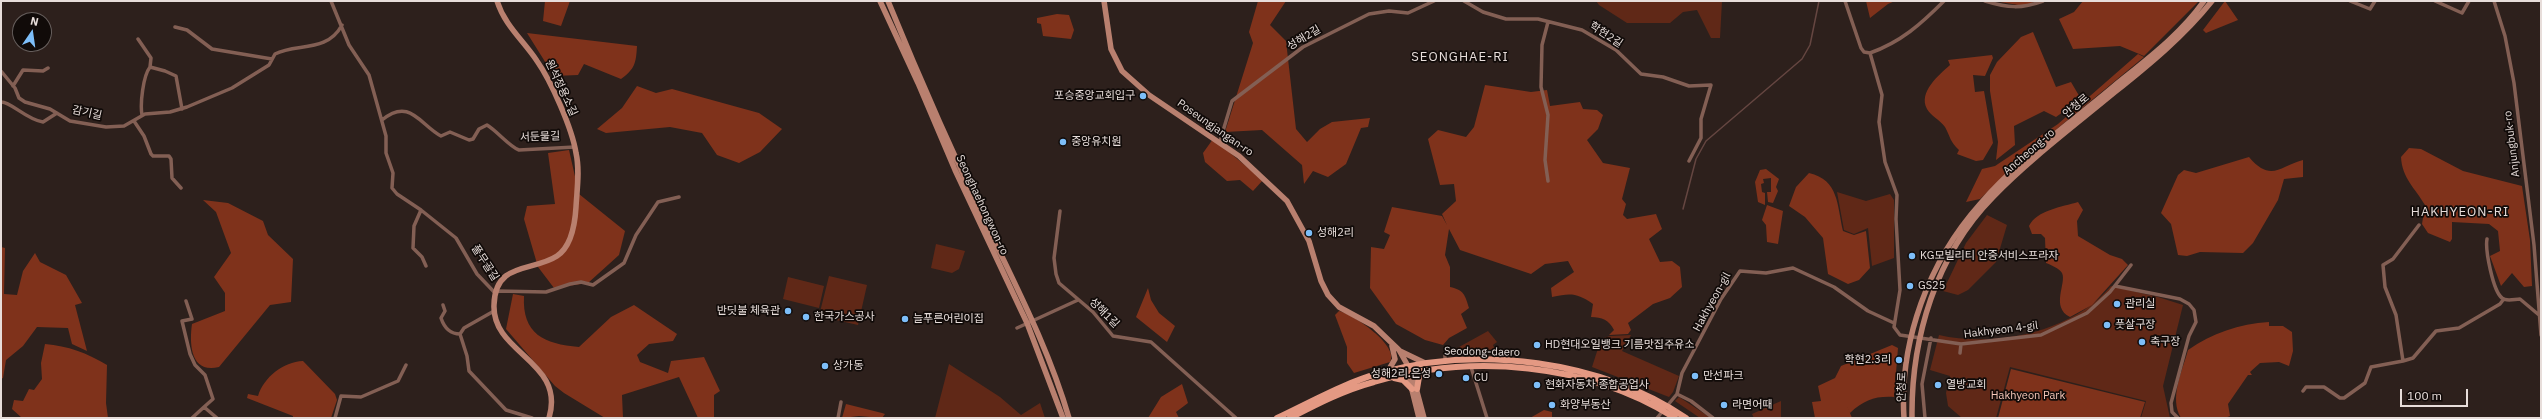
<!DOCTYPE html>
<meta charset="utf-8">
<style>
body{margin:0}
#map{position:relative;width:2542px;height:419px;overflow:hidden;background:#2d201c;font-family:"IBM Plex Sans",sans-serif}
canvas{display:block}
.frame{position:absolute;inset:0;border:2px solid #e7ddda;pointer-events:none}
.north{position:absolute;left:12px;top:12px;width:40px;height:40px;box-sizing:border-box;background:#110b09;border:1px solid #675f5d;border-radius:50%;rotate:13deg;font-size:11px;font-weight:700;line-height:16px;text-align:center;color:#e7ddda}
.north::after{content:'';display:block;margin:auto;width:14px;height:18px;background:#7dbef9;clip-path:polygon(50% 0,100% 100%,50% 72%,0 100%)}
.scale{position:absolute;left:2400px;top:389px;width:68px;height:18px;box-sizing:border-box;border:2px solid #e7ddda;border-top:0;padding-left:5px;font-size:12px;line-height:14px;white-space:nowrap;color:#e7ddda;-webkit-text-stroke:3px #110b09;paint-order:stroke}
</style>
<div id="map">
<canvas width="2542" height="419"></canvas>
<div class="frame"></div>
<div class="north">N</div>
<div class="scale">100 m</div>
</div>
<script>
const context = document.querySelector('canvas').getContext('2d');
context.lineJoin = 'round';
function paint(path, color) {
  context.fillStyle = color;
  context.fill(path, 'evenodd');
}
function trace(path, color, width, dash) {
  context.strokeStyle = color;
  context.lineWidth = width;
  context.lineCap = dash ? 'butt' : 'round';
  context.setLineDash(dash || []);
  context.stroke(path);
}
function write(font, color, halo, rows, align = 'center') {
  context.font = font + ' "IBM Plex Sans","Noto Sans KR",sans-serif';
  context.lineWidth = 3.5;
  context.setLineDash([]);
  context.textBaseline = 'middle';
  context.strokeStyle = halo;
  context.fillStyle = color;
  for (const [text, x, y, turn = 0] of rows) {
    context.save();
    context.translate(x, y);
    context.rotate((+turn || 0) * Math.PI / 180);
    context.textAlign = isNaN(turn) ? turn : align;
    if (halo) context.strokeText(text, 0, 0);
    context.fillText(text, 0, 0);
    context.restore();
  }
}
paint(new Path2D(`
 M1596,1H1722L1720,38H1711L1697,10L1683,12L1670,23H1627L1599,5Z
 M1837,192L1866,201L1890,194L1894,200V258L1872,266L1868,228L1854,234L1844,230Z
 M1987,215L2007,225L1996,262L1968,290L1958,295L1943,291L1966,243Z
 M936,244L965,251L959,269L952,273L931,268Z
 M829,276L867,285L858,325L819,316Z
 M788,277L824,286L819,308L783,299Z
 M2111,286L2158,297L2183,305L2163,386L2170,418H2141L2146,401L2010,367L1996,418H1962L1948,406L1946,393L1950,376L1930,370L1939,335C1995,348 2073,332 2111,286Z
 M1488,331L1497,342L1493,345L1496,352L1450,355V352Z
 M1631,335L1622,351L1679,376L1673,392L1669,397L1592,367L1601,339L1610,336Z
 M949,364L1000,397L1021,415L1040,403L1045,418H935Z
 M1679,397L1711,418H1700L1675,401Z
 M1781,401V418H1754L1752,414Z`), '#602817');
paint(new Path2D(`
 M545,1H570L561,26L543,21Z
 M1258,1H1286L1270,25L1286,41L1296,129L1307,142L1320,129L1332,122L1370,118L1368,127L1361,128L1346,164L1328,177L1313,171L1304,184L1302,165L1262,130L1225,132L1253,43L1249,32Z
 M1866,1H1895L1888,4L1870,18Z
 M1994,1H2037L2024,6Z
 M2083,1H2199L2144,56L2120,46L2073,49L2059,19L2074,12Z
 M2225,1L2238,20L2206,33L2203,30Z
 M1057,14L1069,15L1074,30L1071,39L1043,36L1041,24L1037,23V18Z
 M2033,32L2056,87L2071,82L2081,99L2056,117L2044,111L2014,126L2015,145L1996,160L1998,142L1990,91V75L1997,62L2021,37Z
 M527,33L637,46C636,63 635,69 621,79L584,64L578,75L554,76Z
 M2138,54L2144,57L2035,147L1980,199L1966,202L1982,169L1995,166L2058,124Z
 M1992,55L1993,58L1985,76L1973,75L1975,92L1984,91L1993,143L1983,160L1976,161L1957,154L1959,150C1950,142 1950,136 1945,127C1940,120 1931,116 1927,109C1918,92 1939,75 1950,65L1948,60Z
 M1485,85L1531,92L1547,90L1550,106L1580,102L1583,109L1597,110L1603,115L1598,129L1587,140L1603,163L1630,168L1622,199L1626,204L1623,215L1627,219L1656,214L1662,229L1649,239L1660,262L1672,261L1680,267L1682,287L1670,298L1653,304L1628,323L1631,330L1628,334L1609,335L1614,330C1609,320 1602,317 1591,317L1593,304C1577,293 1571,293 1552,297L1551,288L1574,272L1568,261L1545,264L1531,274L1460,250L1449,229L1445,255L1450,267V287C1464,290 1465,295 1469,308L1461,314L1467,328L1449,338L1443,345L1425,340L1396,324L1370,288L1371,247L1384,249L1390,235L1384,232L1392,207L1442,216L1447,225L1442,214L1456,201L1454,184L1440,185L1428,139L1438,130L1466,137L1474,127Z
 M637,86L656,93L672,89L759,113L782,129L760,152L739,163L717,155L702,133L670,127L606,133L597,129L622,108Z
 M1213,139L1263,180L1253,191L1240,180L1227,181L1205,162L1203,153Z
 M2409,148L2421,149L2463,171L2522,186L2530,240L2532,286L2524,287L2512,273L2501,286L2490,256L2500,251L2498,231L2489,224L2452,222V239L2450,242L2428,233L2422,224L2425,205C2415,188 2402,178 2401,157Z
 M569,150L579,194L625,231L619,255L588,283L554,288L538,267L524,219L527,206L555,204L548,153Z
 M2249,157C2271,183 2280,166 2303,160V177L2284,179L2278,200L2253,243L2243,253L2200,252L2187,256L2178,255L2171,224L2161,213L2178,175L2184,170L2196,173Z
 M1766,169L1779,179L1776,187L1778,191L1773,203L1768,202L1767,192H1771V178L1763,179L1764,183L1761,184L1762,192L1765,193V205L1758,202L1755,182L1760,170Z
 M1809,173C1839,180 1837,205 1843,231L1854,235L1866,231L1870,268L1859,280L1848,284L1828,274L1823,238L1805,217L1789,206L1796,187Z
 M203,200L228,203L263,221L268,235L293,259L291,302L270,305L219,367C191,374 189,345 192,324L225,311V293L214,277L231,253L216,212Z
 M2078,202L2083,210L2077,221L2078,236L2110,255L2122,259L2128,265L2092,305L2070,317C2050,307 2067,283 2062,273C2060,269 2051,265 2046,263L2045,238L2041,234H2032L2029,226C2037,210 2062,207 2078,202Z
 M1767,205L1783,211L1778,244L1767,242L1766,225L1762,220Z
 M1,247L5,248L4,294L17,295L23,271L35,253L40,262L66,275L82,303L75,305L87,351L72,344L68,328L37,327L23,346L6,360L3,378L1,379Z
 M1148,288L1151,300L1159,313L1175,326L1167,342L1136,317Z
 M513,294L524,296C522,334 544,344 579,347L611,317L634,305L677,334L673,341L649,344L637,355L640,362L668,373L671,361L704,357L720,391L714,395V418H698L679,377L622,395L623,418H605L564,393L555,386L506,329Z
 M1339,311C1353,314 1400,346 1390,362L1354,373L1347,363V347L1335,315Z
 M2269,322V326H2283L2292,332L2293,351L2289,366L2279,362L2260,363L2250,372L2252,375H2248L2228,404L2230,416L2225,418H2181C2169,398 2182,372 2188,350C2212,333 2239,324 2269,322Z
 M45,344C68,346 87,353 107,365L106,403L108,418H22L12,409L14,400L23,401L29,389L34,390L42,379L41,363Z
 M1892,345L1898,348L1894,397C1875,396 1864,400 1850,413L1839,386L1852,418H1815L1812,402L1821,401L1818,386L1835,378L1841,366Z
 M303,361L335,394L337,400L331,418H293V416L247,398L248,394L258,396C264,377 283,362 303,361Z
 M2011,369L2145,402L2140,418H1998Z
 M1182,384L1188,403L1176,412L1179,418H1148L1161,397Z
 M846,404L882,413L885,414L882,418L859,416L842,418Z
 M1544,410L1552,412V418H1530Z`), '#7f321b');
trace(new Path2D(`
 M1683,209L1696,159L1706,141L1802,59L1810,45L1819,1`), '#654641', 1.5);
trace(new Path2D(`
 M331,1L349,45L369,75L386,136V153L393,173L392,188L397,194L421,210
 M1464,1L1483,12L1506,19H1538L1582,30L1616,50L1641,74L1663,77L1689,86L1711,85L1701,119V138L1689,161
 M1845,1L1861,48L1864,52L1870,53L1882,95L1879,122L1885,162L1897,195L1896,219L1900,290L1894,327L1900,335L1961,344L2041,335L2087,313L2110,292L2131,265
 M1985,1C2008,8 2021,9 2043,1
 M2350,1L2370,9L2375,1
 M2435,1L2462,13L2469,1
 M2494,1L2505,36L2514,83L2534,245L2541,335
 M1548,22L1542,45L1541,87L1548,115L1545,160L1548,181
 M175,27L187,30L212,49L272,59
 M138,39L151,58L150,67
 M1870,53C1901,42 1921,24 1944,1
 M1,71L15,88L19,98L25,102L50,109L70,121L106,127L124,126L145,114L170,112L187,107L232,88L269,65L275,54C297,43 327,53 342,25
 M13,86L23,70L43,71L48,68
 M1,102C10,101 27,120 43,122L57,113
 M142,115C140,104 143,76 150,67L165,71L176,76L182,109
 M382,120C410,97 420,125 441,136L450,132L469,140L473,139L479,129L487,125C497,131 510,147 519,150L575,147
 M134,121L144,136L151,154L153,156H169L171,159L172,178L181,188
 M1220,141L1232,101L1303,47L1369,14L1389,11L1408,13L1434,1
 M1060,211L1054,258L1056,274L1059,283L1093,312L1113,336L1151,342L1236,418
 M2487,239C2485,250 2493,291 2502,298C2506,302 2515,299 2520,299L2539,315
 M426,266L422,257L413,248L414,226L421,210L456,238L477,274L496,294
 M2115,286L2180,299L2189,304L2194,310L2196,322L2189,336L2171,403L2172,412L2178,418
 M497,291L546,292L570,284L581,282L593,285L624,263L636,235L658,202L679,197
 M186,301L192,319L182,321L190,354L195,365L205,375L213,399L204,407L217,418
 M443,305L445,311L441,318C444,327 450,334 460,334L467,356L469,371L506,410L532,418
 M1017,328L1078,300
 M460,334L464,328L494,311
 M1960,353L1961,344
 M1445,355V361
 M2403,361L2413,358L2436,331L2459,328L2500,304L2503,300
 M1471,367L1487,418
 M2303,391L2306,387H2324L2340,398H2344L2365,383L2371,367L2403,361L2396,315L2385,287L2383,265L2393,259L2419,225
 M1677,394L1691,401L1713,418
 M192,418L204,407
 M335,418L341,396L361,397L398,381L406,365
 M838,418L841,402
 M1657,418L1677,394L1682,373L1721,299L1740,271L1766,273L1793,268L1834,287L1868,311L1894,323
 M1925,418L1922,384L1931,338`), '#835f54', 3.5);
trace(new Path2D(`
 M497,1C505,26 523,40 537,61C551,81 572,128 576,153C580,170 577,189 576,207C575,224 572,246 557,256C533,272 495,261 494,305C492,354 566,361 549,418
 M880,1L918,83L955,170L1027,323L1063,418
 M888,1C921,82 957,163 995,242C1023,300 1051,356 1069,418
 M1104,1L1111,49L1122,71L1149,95L1239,156L1287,201L1309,241L1321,281L1328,295L1339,307L1374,326L1399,350L1412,373L1424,418
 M1400,351L1425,363
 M1388,371L1395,359L1392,346
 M1408,374L1419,418
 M1904,418C1899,341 1929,261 1980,204C2019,159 2069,124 2114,86C2146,60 2180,35 2204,1
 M1912,418C1911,338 1936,255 1993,197C2030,159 2074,126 2115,92C2150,64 2184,36 2212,1`), '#b9806f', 5.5);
trace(new Path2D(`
 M1394,378L1403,380L1412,389
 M1417,389L1419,377L1425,372
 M1277,418C1311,402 1344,383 1380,373C1478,345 1600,360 1686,418
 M1290,418C1317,404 1344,390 1374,382C1471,353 1588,363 1675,418`), '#e49983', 6);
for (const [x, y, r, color] of [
 [1143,96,4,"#7dbef9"],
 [1063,142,4,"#7dbef9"],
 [1309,233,4,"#7dbef9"],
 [1912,256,4,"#7dbef9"],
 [1910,286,4,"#7dbef9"],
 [2117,304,4,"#7dbef9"],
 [788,311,4,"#7dbef9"],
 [806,317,4,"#7dbef9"],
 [905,319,4,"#7dbef9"],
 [2107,325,4,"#7dbef9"],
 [2142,342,4,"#7dbef9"],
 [1537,345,4,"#7dbef9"],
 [1899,360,4,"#7dbef9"],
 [825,366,4,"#7dbef9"],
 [1439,374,4,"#7dbef9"],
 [1695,376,4,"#7dbef9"],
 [1466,378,4,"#7dbef9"],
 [1537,385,4,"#7dbef9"],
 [1938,385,4,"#7dbef9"],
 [1552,405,4,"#7dbef9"],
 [1724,405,4,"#7dbef9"]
]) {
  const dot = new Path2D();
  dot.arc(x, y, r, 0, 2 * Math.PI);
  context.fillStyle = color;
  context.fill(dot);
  trace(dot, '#110b09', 1.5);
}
write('11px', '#e7ddda', '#110b09', [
 ["학현2길",1606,35,33],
 ["성해2길",1304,38,-31],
 ["원석정용소길",561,88,65],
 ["안청로",2076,106,-40],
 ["감기길",87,113,12],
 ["Poseungjangan-ro",1215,128,35],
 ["서둔물길",540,137,-2],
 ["Anjungbuk-ro",2512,144,-97],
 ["Ancheong-ro",2029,152,-41],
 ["Seonghaehongwon-ro",982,205,65],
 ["풀무골길",485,263,57],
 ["Hakhyeon-gil",1712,302,-61],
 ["성해1길",1104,313,45],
 ["Hakhyeon 4-gil",2001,330,-7],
 ["Seodong-daero",1482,352,1],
 ["안청로",1902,387,-88]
]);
write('11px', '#e7ddda', '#110b09', [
 ["포승중앙교회입구",1135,96,"right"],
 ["중앙유치원",1071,142],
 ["성해2리",1317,233],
 ["KG모빌리티 안중서비스프라자",1920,256],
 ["GS25",1918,286],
 ["관리실",2125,304],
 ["반딧불 체육관",780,311,"right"],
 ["한국가스공사",814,317],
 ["늘푸른어린이집",913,319],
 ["풋살구장",2115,325],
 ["축구장",2150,342],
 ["HD현대오일뱅크 기름맛집주유소",1545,345],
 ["학현2.3리",1891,360,"right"],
 ["상가동",833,366],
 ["성해2리.은성",1431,374,"right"],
 ["만선파크",1703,376],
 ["CU",1474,378],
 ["현화자동차 종합공업사",1545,385],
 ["열방교회",1946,385],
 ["화양부동산",1560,405],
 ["라면어때",1732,405]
], 'left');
write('11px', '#f6c7b9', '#110b09', [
 ["Hakhyeon Park",2028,396]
]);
context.letterSpacing = '1px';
write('13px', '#e7ddda', '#110b09', [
 ["SEONGHAE-RI",1460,57],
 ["HAKHYEON-RI",2460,212]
]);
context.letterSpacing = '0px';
</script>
